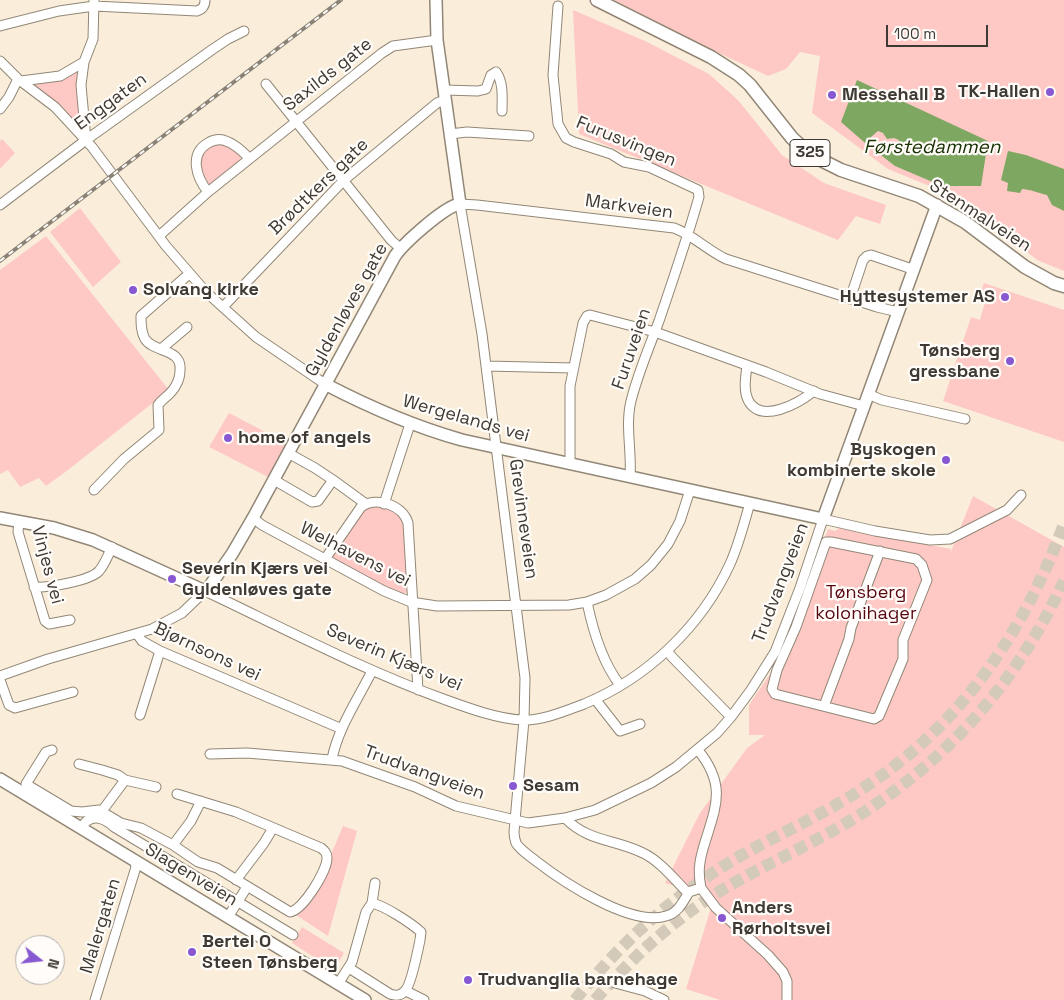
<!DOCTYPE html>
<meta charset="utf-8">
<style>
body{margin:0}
#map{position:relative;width:1064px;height:1000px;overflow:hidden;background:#faeedb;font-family:"Space Grotesk",sans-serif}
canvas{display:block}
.north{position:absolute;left:15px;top:935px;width:50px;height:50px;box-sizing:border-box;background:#fffcf9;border:1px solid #b2aea9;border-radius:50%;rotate:106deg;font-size:14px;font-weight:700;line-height:20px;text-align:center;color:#3e3932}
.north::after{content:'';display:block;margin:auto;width:18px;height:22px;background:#8758d1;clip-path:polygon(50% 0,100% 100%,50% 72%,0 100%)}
.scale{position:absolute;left:886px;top:25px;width:102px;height:22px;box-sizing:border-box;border:2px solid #3e3932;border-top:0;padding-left:6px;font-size:15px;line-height:18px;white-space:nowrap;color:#3e3932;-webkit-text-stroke:4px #fffcf9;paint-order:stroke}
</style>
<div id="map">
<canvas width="1064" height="1000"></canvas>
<div class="north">N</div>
<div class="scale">100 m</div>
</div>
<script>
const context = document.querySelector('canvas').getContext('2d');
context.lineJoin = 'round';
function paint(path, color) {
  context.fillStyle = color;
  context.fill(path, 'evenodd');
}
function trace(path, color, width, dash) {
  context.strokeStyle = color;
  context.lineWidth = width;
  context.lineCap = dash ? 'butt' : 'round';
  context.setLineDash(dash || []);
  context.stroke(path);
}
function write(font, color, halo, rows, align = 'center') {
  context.font = font + ' "Space Grotesk",sans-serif';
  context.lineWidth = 4.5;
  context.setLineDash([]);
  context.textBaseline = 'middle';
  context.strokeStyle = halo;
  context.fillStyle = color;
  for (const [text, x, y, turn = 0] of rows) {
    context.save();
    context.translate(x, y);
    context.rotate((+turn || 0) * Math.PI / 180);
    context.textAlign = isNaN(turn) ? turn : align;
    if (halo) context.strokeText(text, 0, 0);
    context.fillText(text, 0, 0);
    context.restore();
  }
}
paint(new Path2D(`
 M614,0H1064V271L1037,260L964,200L888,169L812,113L820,56L800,52L786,69L768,76L659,25Z
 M573,10L645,41L709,74L738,100L782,155L824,183L886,205L880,224L856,216L838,240L579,134Z
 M75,71L80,73V121L78,123L73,122L35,86L36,83Z
 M2,139L15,153L0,169V141Z
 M225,143L241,156L240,160L208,186L197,160L207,145Z
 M80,208L121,262L93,287L50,232Z
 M46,236L169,390L68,470L46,486L39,478L20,487L8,470L0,474V270Z
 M984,283L1064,310V442L943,401L971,317L980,320L985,302L978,299Z
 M229,413L292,446L274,480L209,447Z
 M973,496L1064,547V1000H720L686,989L714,898L665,883L700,813L747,748L765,735H749V705L772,671L797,616L828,529L835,531L839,528L951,549L950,554Z
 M376,505L397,512L404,520L408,591L403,595L332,559L333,555L363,510Z
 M343,826L357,831L328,936L296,915L330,857Z
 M302,927L344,953L334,970L292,943Z`), '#fec8c5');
paint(new Path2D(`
 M857,80L988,141L981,186H942L895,166L864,142L841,122ZM878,131L883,133L887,139L894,138L899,140L895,153L872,140L871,137Z
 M1008,151L1026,155L1064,169V211L1052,205L1047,195C1039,193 1028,189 1022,189L1020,193L1007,191L1008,183L1001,180Z`), '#7ea762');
trace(new Path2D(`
 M575,1000C623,939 682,888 749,851C789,829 830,811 868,785C964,721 1024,631 1064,524
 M595,1000C631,959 671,922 717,893C769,861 826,839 876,804C960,747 1021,673 1064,581`), '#d4cab9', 12, [12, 6]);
const street = new Path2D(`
 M558,6L553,75L558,124L566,138L574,142L611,154L624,162L649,167L698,190L699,197C687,239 673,280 659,321C649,348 638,373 631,401C625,425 632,452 630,477
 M0,26L59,11L94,6L197,11C203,9 205,6 205,0
 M0,61L18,79L55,107L92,147L166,246L206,292L256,337L325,384
 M21,81L60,76L84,62
 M266,84L391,240L400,248
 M444,90L478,91L486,89L491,75L496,72C504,83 502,99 502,111
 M0,109L9,97L18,79
 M450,134L467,132L529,136
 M86,140L81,85L84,62L93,39L94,0
 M208,192C196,177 189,154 208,143C213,140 218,139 223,140C234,143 242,151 249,158
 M0,205L86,140L213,49L228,39L244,31
 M159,236L208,192L382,53L393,46L437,40
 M850,299L863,260L867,256L871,255L912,269
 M223,307L344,180L437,103L445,100
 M161,349L187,327
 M747,365C746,376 743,389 748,400C761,425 799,403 814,391
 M486,366L573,368
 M868,394L882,400L965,419
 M570,464V386L583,323L587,316L590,315L655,332L766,372L820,394L864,406
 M274,480L312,502L318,501L333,480L315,468L288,453
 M333,480L366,504
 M94,490L124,459L159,430L158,405C163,398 172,394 176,385C179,380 180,376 180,370C182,348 154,353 145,339C141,332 141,324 141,316L189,274
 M384,504L410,424
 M253,518L262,525L384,591L411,602L437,606L569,605L587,602L606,595L635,579L651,565L668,544L680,521L690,490
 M19,521L18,532L45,621L49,624L70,620
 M826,542H831L916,559L922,565L927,580L903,640V659L879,716L874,719L775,694L772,689L777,670L796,627Z
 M325,559L361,507C376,496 403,505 408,523L418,690
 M34,587C47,588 90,581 99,571C105,564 108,555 112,547
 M587,602C593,631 602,662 620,685
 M137,634L142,641L160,651L342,729
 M667,651L673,658L731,717
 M0,676L48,659L152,629L182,613L205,591C285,629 363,670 446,700C468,708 498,719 522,720C542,721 565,711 584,704C647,678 701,627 730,564C739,544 744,523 750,503
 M0,680L9,705L15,708L73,692
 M595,699L620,731L640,724
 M824,706L849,639L851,628L880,551
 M140,715L160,651
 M52,750L46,752L26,784L71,811L82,812L99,810L121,823L141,828L173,845L198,862L217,868L290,912C303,910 327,871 327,858C327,853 325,851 321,848L236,812L177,794
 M698,750C728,787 715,808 703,849C699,863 698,873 701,888L689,892C683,902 678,913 666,916C631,927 563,882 536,861C530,856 520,850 516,843C515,840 514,835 514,832L524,720L525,678L482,334L460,204L477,205L674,228C693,235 707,250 726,259L877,307L898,312
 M210,754L247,753L342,761L415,787L456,806L528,823L565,818L595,810L651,783L676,767L717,733L731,717L751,690L775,652L800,588L823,519L875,531L930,540L950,539L1007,510L1021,495
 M332,759C338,728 358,699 372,671
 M79,764L102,770L118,775L125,780L156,787
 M102,811L125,780
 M565,818C588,842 615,839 643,853C660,861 674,879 687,892L701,888L716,908L768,955L783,972L787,981V1000
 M81,828C90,813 103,817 114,827L293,935
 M173,845L191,821L201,801
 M236,880L264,843L273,828
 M228,917L247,887
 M349,968L390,994C396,996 400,996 405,991C411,985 418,950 420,940L421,932C411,923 385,906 372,903
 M615,983L645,991L664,1000
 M338,984L352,962L366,912L372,903L375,883
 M406,991L424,1000
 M95,1000L136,867L135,861`);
const secondary = new Path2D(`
 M325,384C371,408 412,426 462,440L823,519L937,205
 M0,518L54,528L93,540L205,591L209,587L232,554L253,518L395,256C404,243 445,206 460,204L437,40L436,0
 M0,779L365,1000`);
const primary = new Path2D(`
 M597,0L711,57L739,75L750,85L792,138L803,148L819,159L841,170L919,196L965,222L1025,267L1054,283L1064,286`);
trace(street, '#928776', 11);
trace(secondary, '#928776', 14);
trace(primary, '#928776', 15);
trace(street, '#fff', 9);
trace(secondary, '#fff', 11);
trace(primary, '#fff', 12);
const rail = new Path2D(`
 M0,261L341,0`);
trace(rail, '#8a8276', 4);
trace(rail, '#fffcf9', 2, [5.5]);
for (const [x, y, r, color] of [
 [1050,92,5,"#8758d1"],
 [832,95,5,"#8758d1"],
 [133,290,5,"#8758d1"],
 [1005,297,5,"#8758d1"],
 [1010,361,5,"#8758d1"],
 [228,438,5,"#8758d1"],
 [946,460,5,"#8758d1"],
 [172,579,5,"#8758d1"],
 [513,786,5,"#8758d1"],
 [722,918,5,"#8758d1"],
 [192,952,5,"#8758d1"],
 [468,980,5,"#8758d1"]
]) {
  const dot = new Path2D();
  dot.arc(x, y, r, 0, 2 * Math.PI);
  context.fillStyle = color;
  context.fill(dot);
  trace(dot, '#fffcf9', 2);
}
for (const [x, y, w] of [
 [810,153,40]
]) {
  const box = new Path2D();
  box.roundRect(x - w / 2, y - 13.5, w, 27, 4);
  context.fillStyle = '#fffcf9';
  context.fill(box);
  trace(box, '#3e3932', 1);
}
write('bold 16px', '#3e3932', null, [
 ["325",810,153]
]);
write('18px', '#3e3932', '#fffcf9', [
 ["Saxilds gate",328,75,-38],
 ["Enggaten",111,102,-36],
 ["Furusvingen",626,142,22],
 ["Brødtkers gate",319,187,-44],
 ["Markveien",629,207,8],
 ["Stenmalveien",980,216,33],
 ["Gyldenløves gate",347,310,-61],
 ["Furuveien",632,349,-71],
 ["Wergelands vei",466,419,16],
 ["Grevinneveien",523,519,82],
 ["Welhavens vei",355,555,27],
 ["Vinjes vei",47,565,75],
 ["Trudvangveien",781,583,-69],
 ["Bjørnsons vei",207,652,25],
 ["Severin Kjærs vei",394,658,23],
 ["Trudvangveien",424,773,20],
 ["Slagenveien",191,875,31],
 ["Malergaten",101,926,-73]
]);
write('bold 18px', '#3e3932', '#fffcf9', [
 ["TK-Hallen",1040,92,"right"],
 ["Messehall B",842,95],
 ["Solvang kirke",143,290],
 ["Hyttesystemer AS",995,297,"right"],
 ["Tønsberg",1000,351,"right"],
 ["gressbane",1000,372,"right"],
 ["home of angels",238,438],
 ["Byskogen",936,450,"right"],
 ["kombinerte skole",936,471,"right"],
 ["Severin Kjærs vei",182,569],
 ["Gyldenløves gate",182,590],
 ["Sesam",523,786],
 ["Anders",732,908],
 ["Rørholtsvei",732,929],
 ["Bertel O",202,942],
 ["Steen Tønsberg",202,963],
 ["Trudvanglia barnehage",478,980]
], 'left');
write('18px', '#560710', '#fffcf9', [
 ["Tønsberg",866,593],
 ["kolonihager",866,614]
]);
write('italic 19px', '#173100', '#fffcf9', [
 ["Førstedammen",932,148]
]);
</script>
